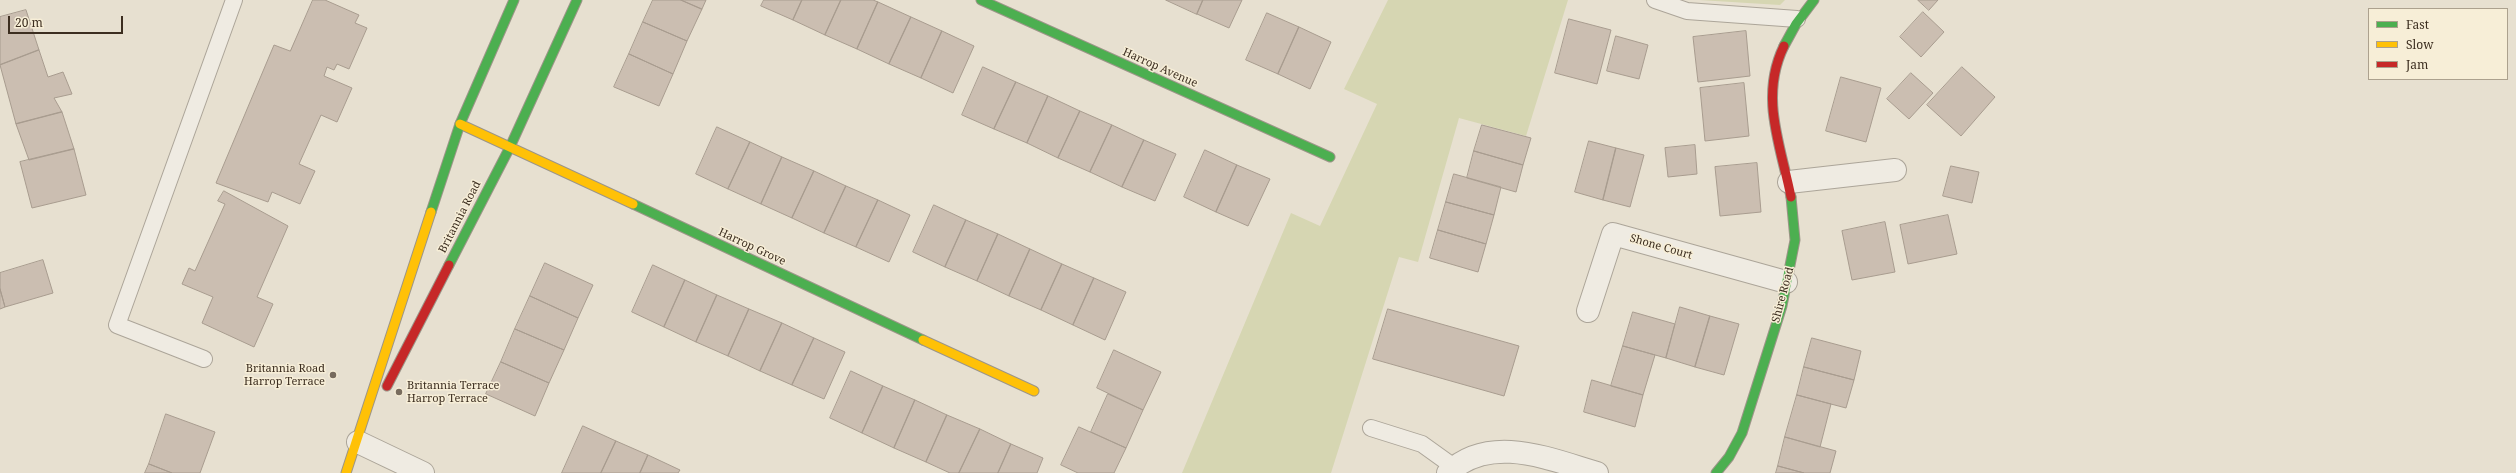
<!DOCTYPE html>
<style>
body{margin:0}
#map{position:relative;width:2516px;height:473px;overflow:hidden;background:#e7e0d0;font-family:"Noto Serif",serif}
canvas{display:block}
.legend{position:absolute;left:2368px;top:8px;width:140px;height:72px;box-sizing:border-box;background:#f7eed7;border:1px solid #aca18e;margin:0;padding:5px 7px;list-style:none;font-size:12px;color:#3c2e20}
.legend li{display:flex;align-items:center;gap:8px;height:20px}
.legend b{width:20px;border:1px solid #aca18e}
.scale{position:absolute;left:8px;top:16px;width:115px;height:18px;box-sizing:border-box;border:2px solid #3c2e20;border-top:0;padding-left:5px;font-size:12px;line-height:14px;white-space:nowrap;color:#3c2e20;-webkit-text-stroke:3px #f7eed7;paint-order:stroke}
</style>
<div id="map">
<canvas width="2516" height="473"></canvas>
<ul class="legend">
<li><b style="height:5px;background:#4caf50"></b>Fast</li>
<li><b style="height:5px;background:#ffc107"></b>Slow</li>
<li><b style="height:5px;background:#c62828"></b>Jam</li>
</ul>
<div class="scale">20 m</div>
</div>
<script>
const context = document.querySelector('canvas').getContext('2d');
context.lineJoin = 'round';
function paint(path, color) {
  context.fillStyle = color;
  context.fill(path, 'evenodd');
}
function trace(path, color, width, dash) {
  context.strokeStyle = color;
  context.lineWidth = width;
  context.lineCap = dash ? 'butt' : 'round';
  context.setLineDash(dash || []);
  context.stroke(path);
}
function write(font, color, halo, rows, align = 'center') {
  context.font = font + ' "Noto Serif",serif';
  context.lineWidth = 3;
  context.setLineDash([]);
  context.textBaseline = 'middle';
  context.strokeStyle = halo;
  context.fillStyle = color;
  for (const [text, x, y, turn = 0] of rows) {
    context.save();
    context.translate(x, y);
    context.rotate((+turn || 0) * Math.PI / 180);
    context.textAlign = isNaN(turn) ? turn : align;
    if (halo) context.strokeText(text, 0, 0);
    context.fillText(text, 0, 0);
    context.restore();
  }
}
paint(new Path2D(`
 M1388,0H1568L1526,136L1459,118L1418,262L1399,257L1331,473H1182L1291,213L1320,226L1377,104L1344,89Z
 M1699,0H1785L1780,5Z`), '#d6d6b2');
const building = new Path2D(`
 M313,0H325L359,15L355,23L367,28L349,69L337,64L334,70L327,67L324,76L352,88L337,122L321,115L299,164L315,171L300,204L272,192L268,202L216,183L274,45L290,51Z
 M653,0H681L702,9L687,41L643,22Z
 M681,0H706L702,9Z
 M764,0H802L793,20L761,6Z
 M802,0H841L825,35L793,20Z
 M841,0H873L878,2L857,49L825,35Z
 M1166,0H1203L1197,14Z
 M1203,0H1242L1229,28L1197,14Z
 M1918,0H1938L1929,10Z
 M878,2L911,17L889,64L857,49Z
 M26,10L39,50L0,65V17Z
 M1923,12L1944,32L1921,57L1900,37Z
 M1267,13L1299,27L1278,74L1246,60Z
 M911,17L942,31L921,78L889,64Z
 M1569,19L1611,30L1597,84L1555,73Z
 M643,22L687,41L673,74L629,54Z
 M1299,27L1331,42L1310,89L1278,74Z
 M942,31L974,46L953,93L921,78Z
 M1746,31L1750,76L1698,82L1693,37Z
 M1616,36L1648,45L1639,79L1607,71Z
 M39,50L48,77L63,72L72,94L54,98L62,112L16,124L0,65Z
 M629,54L673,74L659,106L614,87Z
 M983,67L1016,82L994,129L962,115Z
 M1962,67L1995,97L1961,136L1927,105Z
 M1911,73L1933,93L1909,119L1887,99Z
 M1841,77L1881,88L1866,142L1826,131Z
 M1016,82L1048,96L1027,143L994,129Z
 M1744,83L1749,136L1705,141L1700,88Z
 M1048,96L1080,111L1058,158L1027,143Z
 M1080,111L1112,125L1090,172L1058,158Z
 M62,112L74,149L29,160L16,124Z
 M1112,125L1144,140L1122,187L1090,172Z
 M1482,125L1531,138L1523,165L1474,151Z
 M717,127L750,142L728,189L696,174Z
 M1144,140L1176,154L1155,201L1122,187Z
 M1589,141L1616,148L1603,200L1575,192Z
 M750,142L782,157L761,204L728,189Z
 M1695,145L1697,174L1668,177L1665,148Z
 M1616,148L1644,155L1630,207L1603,200Z
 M74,149L86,195L32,208L20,162Z
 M1205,150L1237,165L1216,212L1184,197Z
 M1474,151L1523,165L1516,192L1467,178Z
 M782,157L814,171L792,218L761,204Z
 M1757,163L1761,212L1720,216L1715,167Z
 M1237,165L1270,179L1248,226L1216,212Z
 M1951,166L1979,172L1972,203L1943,196Z
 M814,171L846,186L824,233L792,218Z
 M1454,174L1501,187L1494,215L1446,202Z
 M846,186L878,200L856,247L824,233Z
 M224,191L288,226L257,297L273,304L254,347L202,323L213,297L182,284L189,268L195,271L225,204L218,201Z
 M878,200L910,215L889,262L856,247Z
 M1446,202L1494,215L1486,244L1438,230Z
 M934,205L966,220L945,267L913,252Z
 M1948,215L1957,254L1908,264L1900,225Z
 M966,220L998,234L977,281L945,267Z
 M1885,222L1895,272L1852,280L1842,231Z
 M1438,230L1486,244L1478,272L1430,258Z
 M998,234L1030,249L1009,296L977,281Z
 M1030,249L1062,264L1041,310L1009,296Z
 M43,260L53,293L5,307L0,289V273Z
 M545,263L593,285L578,318L530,296Z
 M1062,264L1094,278L1073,325L1041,310Z
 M653,265L685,280L664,327L632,312Z
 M1094,278L1126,292L1105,340L1073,325Z
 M685,280L717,295L696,342L664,327Z
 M0,289L5,307L0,309Z
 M717,295L749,309L728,356L696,342Z
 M530,296L578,318L564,350L515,329Z
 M1680,307L1710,316L1695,367L1666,358Z
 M749,309L782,323L760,371L728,356Z
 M1388,309L1519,346L1504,396L1373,359Z
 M1633,312L1675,324L1666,358L1623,346Z
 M1710,316L1739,324L1724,375L1695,367Z
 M782,323L814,338L792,385L760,371Z
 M515,329L564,350L549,383L501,362Z
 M814,338L845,352L824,399L792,385Z
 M1812,338L1861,351L1854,380L1804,367Z
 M1623,346L1655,355L1643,395L1611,386Z
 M1114,350L1161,372L1143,410L1097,388Z
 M501,362L549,383L535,416L486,394Z
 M1804,367L1854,380L1846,408L1797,395Z
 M851,371L883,386L862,433L830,418Z
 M1592,380L1643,395L1635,427L1584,412Z
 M883,386L915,400L894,448L862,433Z
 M1108,394L1143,410L1126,448L1091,432Z
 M1797,395L1831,404L1820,447L1785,437Z
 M915,400L947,415L926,462L894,448Z
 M166,414L215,432L200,473H172L149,464Z
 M947,415L980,429L959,473H950L926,462Z
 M583,426L616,441L601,473H562Z
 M1079,427L1126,448L1114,473H1078L1061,465Z
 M980,429L1011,444L998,473H959Z
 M1785,437L1836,451L1830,473H1804L1778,466Z
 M616,441L648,455L640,473H601Z
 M1011,444L1043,458L1037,473H998Z
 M648,455L680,470L678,473H640Z
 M149,464L172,473H145Z
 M1778,466L1804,473H1776Z`);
paint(building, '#cbbeb1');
trace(building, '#a89c8f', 1);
const lane = new Path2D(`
 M1655,0L1687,11L1797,19
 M204,359L117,325L234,0
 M1371,428L1422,444L1454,467`);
const street = new Path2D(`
 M1789,182L1895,170
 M1588,311L1613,234L1786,282
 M358,442L423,473
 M1448,473C1490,433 1549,459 1597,473`);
const fast = new Path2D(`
 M981,0L1330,157
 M1784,46L1796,24L1814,0
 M633,204L923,340
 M431,212L460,124L514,0
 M449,265L510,147L577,0
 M1716,473L1729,457L1742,433L1782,306L1795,240L1791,197`);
const slow = new Path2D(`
 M460,124L633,204
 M923,340L1034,391
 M346,473L431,212`);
const jam = new Path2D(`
 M1784,46C1759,97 1781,146 1791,197
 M387,386L449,265`);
trace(lane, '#aca599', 18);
trace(street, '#aca599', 24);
trace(fast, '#9c9588', 11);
trace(slow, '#9c9588', 11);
trace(jam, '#9c9588', 11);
trace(lane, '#efebe2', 16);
trace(street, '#efebe2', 22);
trace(fast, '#4caf50', 9);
trace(slow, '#ffc107', 9);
trace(jam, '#c62828', 9);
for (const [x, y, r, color] of [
 [333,375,4,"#786c5e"],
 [399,392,4,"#786c5e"]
]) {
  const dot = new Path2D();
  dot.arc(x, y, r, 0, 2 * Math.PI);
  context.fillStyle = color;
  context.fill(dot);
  trace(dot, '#f7eed7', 1.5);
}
write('11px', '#3c2e20', '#f7eed7', [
 ["Harrop Avenue",1160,68,24],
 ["Britannia Road",460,217,-63],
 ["Harrop Grove",752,247,25],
 ["Shone Court",1661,247,16],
 ["Shire Road",1783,295,-75]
]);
write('11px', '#3c2e20', '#f7eed7', [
 ["Britannia Road",325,369],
 ["Harrop Terrace",325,382],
 ["Britannia Terrace",407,386,"left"],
 ["Harrop Terrace",407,399,"left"]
], 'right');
</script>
